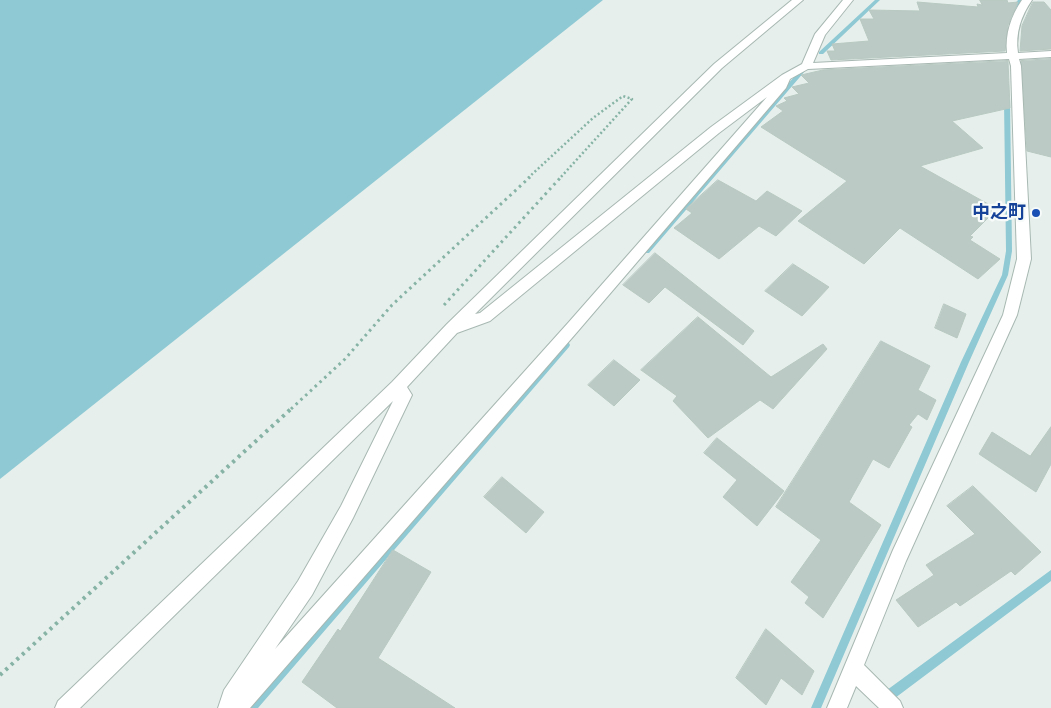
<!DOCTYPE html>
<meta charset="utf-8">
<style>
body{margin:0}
canvas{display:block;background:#e6efeb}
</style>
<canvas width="1051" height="708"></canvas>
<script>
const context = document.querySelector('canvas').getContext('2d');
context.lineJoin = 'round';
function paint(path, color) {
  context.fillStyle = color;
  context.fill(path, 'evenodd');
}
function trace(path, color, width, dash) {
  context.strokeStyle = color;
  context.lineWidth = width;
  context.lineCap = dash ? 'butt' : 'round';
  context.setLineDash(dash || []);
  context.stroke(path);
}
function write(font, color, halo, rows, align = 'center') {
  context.font = font + ' Arial,"Noto Sans JP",sans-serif';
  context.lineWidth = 4.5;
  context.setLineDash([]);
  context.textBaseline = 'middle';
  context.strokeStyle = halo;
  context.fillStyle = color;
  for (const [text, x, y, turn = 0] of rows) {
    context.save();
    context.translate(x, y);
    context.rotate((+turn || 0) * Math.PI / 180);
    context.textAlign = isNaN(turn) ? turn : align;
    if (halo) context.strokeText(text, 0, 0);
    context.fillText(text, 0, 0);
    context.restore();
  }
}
paint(new Path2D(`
 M0,0H603L0,479Z`), '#8ec9d4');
paint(new Path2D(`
 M875,0H880L823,54H819V52Z
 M1018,0H1022L1013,12H1009V11Z
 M800,70L805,71L649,253H645L644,251L645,249Z
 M1007,98L1010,100L1012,251L1008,275L969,362L821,708H811L961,362L1002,275L1006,251L1004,100Z
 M566,342L569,343L570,345L569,347L258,708H246L247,704L563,343Z
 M1051,570V581L895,698L891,699L887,698L886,694L887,690Z`), '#8ec9d4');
const building = new Path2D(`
 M980,0H1007L1008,3L1018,2L1008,25L1005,51L831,60L827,51H835L832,44L869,41L860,19H874L869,10L920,11L917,2L978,7L977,4L982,5Z
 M1033,2H1044L1051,10V49L1020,51L1022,26Z
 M1051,59V157L1027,151L1021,61Z
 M1008,61L1010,108L952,121L983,148L920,166L997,209L970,236L973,237L970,240L1000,259L978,279L900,228L864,264L798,221L847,181L761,127L783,111L776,106L787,101L784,98L799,94L792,87L809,83L801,75L823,70Z
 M718,180L756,201L767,191L802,211L776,236L759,226L719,259L674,228L692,213L686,209Z
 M655,253L754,331L743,345L665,287L649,303L623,285Z
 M793,264L829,287L802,316L765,291Z
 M944,304L966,314L957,338L935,328Z
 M698,317L771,377L823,344L827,349L773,409L760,400L708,438L673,401L677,396L641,370Z
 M881,341L930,366L918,390L936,400L927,420L918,414L909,425L912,427L889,468L873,459L849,502L881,525L823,618L805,603L809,597L791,582L821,540L776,507Z
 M614,360L640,380L614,406L588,385Z
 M1051,427V464L1036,492L979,454L992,432L1030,456Z
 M717,438L784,491L757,526L723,497L737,480L704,453Z
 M502,477L544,512L526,533L484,497Z
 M973,486L1041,552L1015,575L1011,571L960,606L956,602L918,627L896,600L934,575L926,565L975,534L947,506Z
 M393,550L431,572L378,658L455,708H337L302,682L338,629L340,631Z
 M766,629L814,671L802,695L781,678L766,705L736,678Z`);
paint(building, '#bbcac4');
trace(building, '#b8c9c2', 1);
const minor = new Path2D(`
 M792,0H803L722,68L475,314L480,313L711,127L782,75L802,64L815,34L843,0H853L825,35L813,63L1007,53C1005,34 1011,16 1022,0H1032C1021,16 1015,33 1018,53L1051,51V57L1019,59L1021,66L1031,259L1017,315L906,561L864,665L900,701L903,708H879L856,686L847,708H827L893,550L1003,315L1017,259L1011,66L1009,59L808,69L790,79L786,88L578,331L250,708H218L224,690L298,581L341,506L393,401L80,708H55L58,701L392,382L447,324L714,64ZM767,97L568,323L275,649L312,595L353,518L412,395L407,387L457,333L490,321L719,133Z`);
trace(minor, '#a8b8b2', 2);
trace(new Path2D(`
 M528,178L593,118L623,96L632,99L560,178`), '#86b3a5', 2.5, [2, 2.5]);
trace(new Path2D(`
 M444,305L561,177
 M291,409L345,359L392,305L530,177`), '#86b3a5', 3, [2.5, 4]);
trace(new Path2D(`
 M0,675L292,408`), '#86b3a5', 4, [3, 4.5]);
paint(minor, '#fff');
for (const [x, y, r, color] of [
 [1036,213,5,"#1a4fb4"]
]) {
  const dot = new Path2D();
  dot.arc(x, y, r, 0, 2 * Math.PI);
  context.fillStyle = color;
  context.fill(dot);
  trace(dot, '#f7fbf9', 2);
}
write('bold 18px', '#164399', '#f7fbf9', [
 ["中之町",1026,213]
], 'right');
</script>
